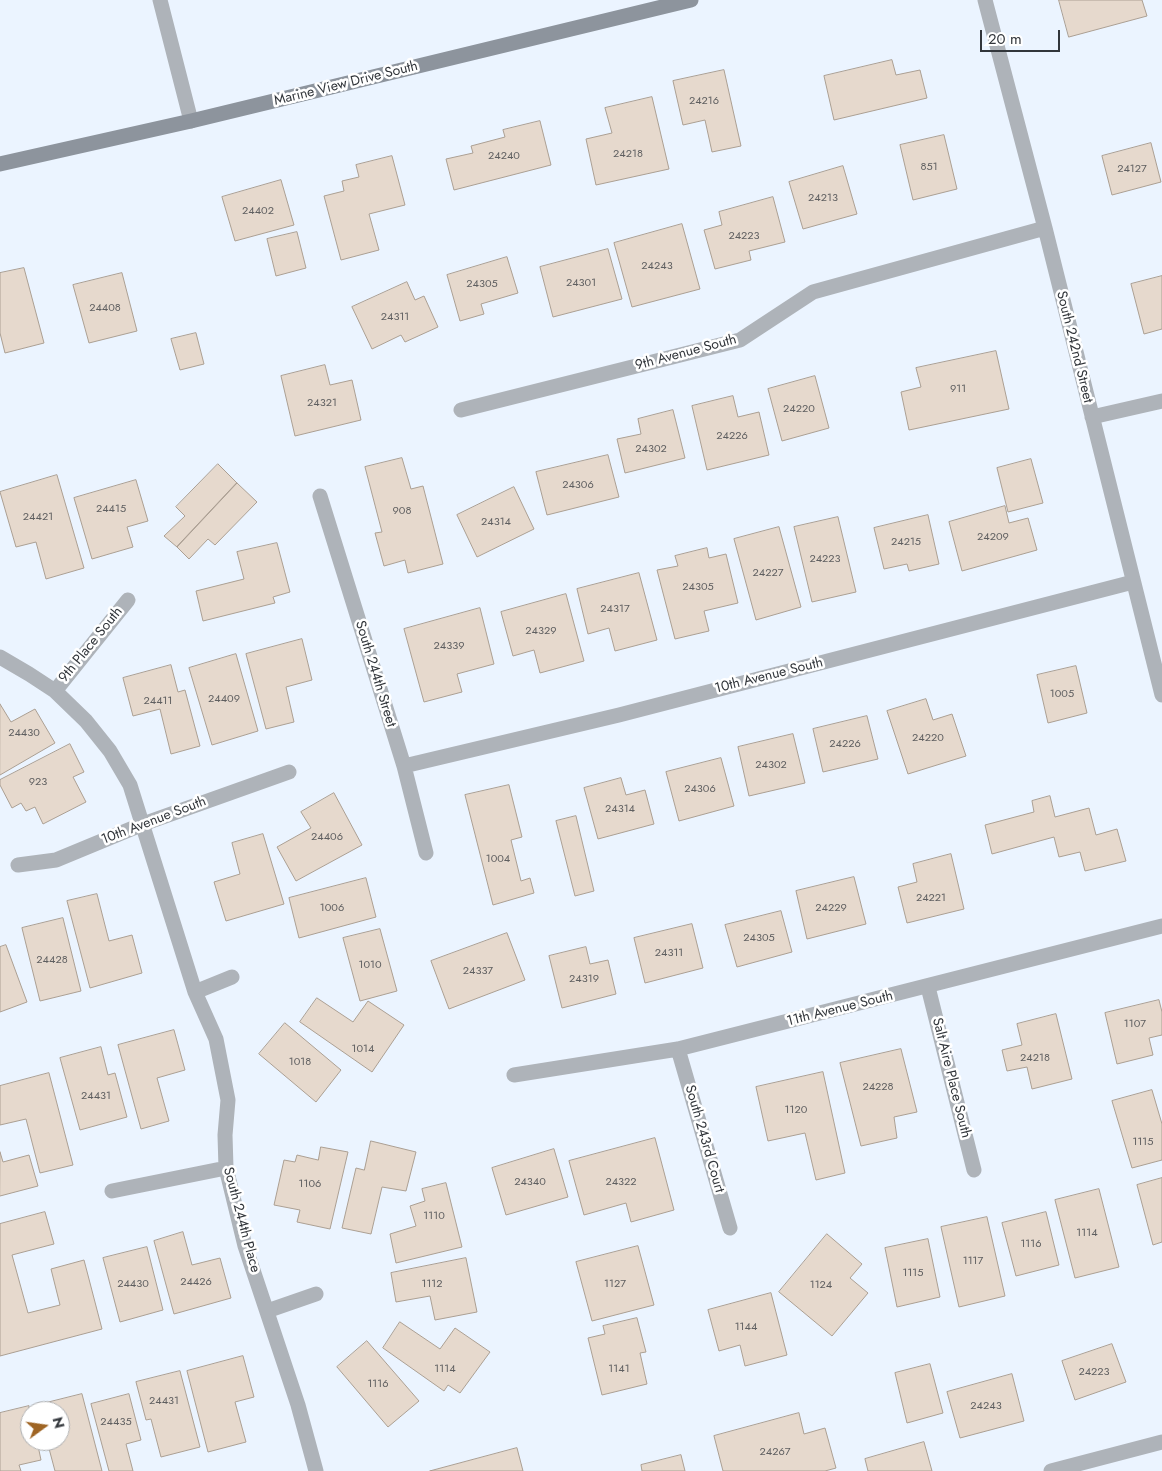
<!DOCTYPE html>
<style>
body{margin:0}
#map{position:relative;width:1162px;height:1471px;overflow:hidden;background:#ebf4ff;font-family:Jost,sans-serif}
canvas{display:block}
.north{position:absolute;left:20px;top:1401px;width:50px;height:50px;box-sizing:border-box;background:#fff;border:1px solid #adafb1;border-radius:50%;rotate:76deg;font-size:14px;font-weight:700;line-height:20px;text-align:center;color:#32363b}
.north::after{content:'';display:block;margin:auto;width:18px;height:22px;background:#9f6524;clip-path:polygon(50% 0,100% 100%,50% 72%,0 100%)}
.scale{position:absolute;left:980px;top:30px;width:80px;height:22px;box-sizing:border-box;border:2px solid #32363b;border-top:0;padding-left:6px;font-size:15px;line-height:18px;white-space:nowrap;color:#32363b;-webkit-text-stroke:4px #fff;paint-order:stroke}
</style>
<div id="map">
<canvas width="1162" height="1471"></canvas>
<div class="north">N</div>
<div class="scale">20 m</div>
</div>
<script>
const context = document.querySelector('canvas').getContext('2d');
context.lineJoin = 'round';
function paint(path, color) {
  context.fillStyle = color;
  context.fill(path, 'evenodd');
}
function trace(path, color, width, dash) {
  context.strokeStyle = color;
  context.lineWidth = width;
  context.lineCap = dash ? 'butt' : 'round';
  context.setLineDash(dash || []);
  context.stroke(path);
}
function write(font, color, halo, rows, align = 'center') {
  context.font = font + ' Jost,sans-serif';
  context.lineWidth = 5;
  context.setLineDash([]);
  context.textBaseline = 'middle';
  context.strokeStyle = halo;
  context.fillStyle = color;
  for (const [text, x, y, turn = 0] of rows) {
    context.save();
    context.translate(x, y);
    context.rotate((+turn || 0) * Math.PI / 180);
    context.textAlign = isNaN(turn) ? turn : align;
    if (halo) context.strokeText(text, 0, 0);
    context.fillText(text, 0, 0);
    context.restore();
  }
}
const building = new Path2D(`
 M1059,0H1142L1147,16L1069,37Z
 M892,60L896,75L920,70L927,98L834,120L824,76Z
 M724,70L741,146L712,152L705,120L683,125L673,81Z
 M652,97L669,169L596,185L586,139L612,133L605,108Z
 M540,121L551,165L454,190L446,159L473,153L471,146L505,137L503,130Z
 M944,135L957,189L913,200L900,145Z
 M1151,143L1161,182L1112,195L1102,156Z
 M392,156L405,205L369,214L379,250L341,260L324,196L344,191L342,181L359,177L356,165Z
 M843,166L857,214L803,229L789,182Z
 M281,180L294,225L235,241L222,197Z
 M773,197L785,242L749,251L751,260L715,269L704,230L722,225L719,212Z
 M682,224L700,289L632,307L614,243Z
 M297,232L306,268L276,276L267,239Z
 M608,249L622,299L553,317L540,267Z
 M507,257L518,293L481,304L484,314L460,321L447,275Z
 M24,268L44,343L5,353L0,333V273Z
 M122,273L137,331L89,343L73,285Z
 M1162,276V329L1144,334L1131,284Z
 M407,282L415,300L424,296L438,327L405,342L401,335L372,349L352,307Z
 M196,333L204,364L180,370L171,339Z
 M996,351L1009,409L909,430L901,392L921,387L916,368Z
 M325,365L330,385L352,380L361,420L295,436L281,376Z
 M815,376L829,428L782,441L768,389Z
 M733,396L738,417L759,412L769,455L707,470L692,406Z
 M673,410L685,458L625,473L617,439L641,434L638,419Z
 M608,455L619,497L547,515L536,472Z
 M402,458L411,489L423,486L443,564L408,573L405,560L384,566L375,533L382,532L365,467Z
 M1031,459L1043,503L1008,512L997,468Z
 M218,464L237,483L177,547L164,536L185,516L176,507Z
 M57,475L84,568L46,579L36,542L16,547L0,492Z
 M136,480L148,521L127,527L133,547L92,559L74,498Z
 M237,483L257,502L215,545L208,539L189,559L177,547Z
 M514,487L534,529L477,557L457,515Z
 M1005,506L1009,523L1028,518L1037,550L962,571L949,522Z
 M928,515L939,564L909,571L907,564L884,569L874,528Z
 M838,517L856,592L812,602L794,527Z
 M779,527L801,607L756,620L734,539Z
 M277,543L290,592L273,597L275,603L203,621L196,591L244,579L237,552Z
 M707,548L709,558L726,554L738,603L704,611L709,631L675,639L657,570L678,566L675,556Z
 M639,573L657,640L615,651L609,628L588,634L577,589Z
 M566,594L584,661L540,673L534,650L513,656L501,612Z
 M480,608L494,664L457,674L462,692L424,702L404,629Z
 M302,639L312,680L286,687L294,722L266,729L246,654Z
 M236,654L258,731L212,745L189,668Z
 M171,665L178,692L185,690L200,746L171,754L160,709L133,716L123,678Z
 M1076,666L1087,713L1048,723L1037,675Z
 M926,699L933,720L952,714L966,756L908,774L887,711Z
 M0,704L11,722L35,709L55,743L0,775Z
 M867,716L878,759L823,772L813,729Z
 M793,734L805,783L749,796L738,747Z
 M70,744L84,772L73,777L86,802L43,824L35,807L26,811L21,803L12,808L0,785V780Z
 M721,758L734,806L679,821L666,772Z
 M621,778L626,795L645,790L654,824L598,839L584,788Z
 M509,785L522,837L511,840L521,881L530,878L534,893L493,905L465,795Z
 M334,793L362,845L296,881L277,847L311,828L301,812Z
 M1050,796L1055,817L1089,808L1096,835L1117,829L1126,861L1085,871L1080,852L1059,857L1054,837L992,854L985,825L1034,812L1032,801Z
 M576,816L594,891L575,896L556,821Z
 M263,834L284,904L226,921L214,882L240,874L232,843Z
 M951,854L964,909L907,923L898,887L917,882L913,864Z
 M854,877L866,924L807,939L796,891Z
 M366,878L376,917L299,938L289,898Z
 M97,894L109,941L132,935L142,973L90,988L67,901Z
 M781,911L792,952L737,967L725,925Z
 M63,918L81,991L40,1001L22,928Z
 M692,924L703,968L645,983L634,938Z
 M380,929L397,991L360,1001L343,938Z
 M507,933L525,980L449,1009L431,961Z
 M6,945L27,1002L0,1012V947Z
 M586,947L590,964L608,960L616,994L562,1008L549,956Z
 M317,998L353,1022L368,1001L404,1025L372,1072L300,1022Z
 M1159,1000L1162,1012V1035L1149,1038L1153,1055L1117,1064L1105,1013Z
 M1056,1014L1072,1079L1032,1089L1027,1067L1007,1071L1002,1050L1022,1045L1017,1024Z
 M285,1023L341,1070L316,1102L259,1054Z
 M174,1030L185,1070L157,1078L169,1121L141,1129L118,1045Z
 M101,1047L108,1075L115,1073L127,1117L80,1130L60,1058Z
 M901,1049L917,1112L894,1117L897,1138L861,1146L840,1063Z
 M823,1072L845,1173L816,1180L805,1133L768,1141L756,1087Z
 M49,1073L73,1165L40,1173L26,1119L0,1125V1086Z
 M1152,1090L1162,1124V1160L1132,1168L1112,1101Z
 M655,1138L674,1210L631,1222L626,1203L584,1215L569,1161Z
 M371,1141L416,1152L406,1191L382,1187L371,1234L342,1228L356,1168L364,1170Z
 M321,1147L348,1152L330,1229L297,1222L300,1210L274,1205L284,1160L295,1162L297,1155L318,1160Z
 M554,1149L568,1197L506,1215L492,1168Z
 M0,1152L3,1162L29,1155L38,1186L0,1196Z
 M1162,1178V1242L1153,1245L1137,1185Z
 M446,1183L462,1247L396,1263L390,1234L416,1226L410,1206L425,1201L422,1189Z
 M1099,1189L1119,1267L1075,1278L1055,1200Z
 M45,1212L54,1244L12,1255L28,1313L60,1305L51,1269L84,1260L102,1329L0,1356V1224Z
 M1046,1212L1059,1265L1016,1276L1002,1223Z
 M987,1217L1005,1296L959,1307L941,1227Z
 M183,1232L192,1265L220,1258L231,1298L174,1314L154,1241Z
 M827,1234L862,1264L850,1278L868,1293L832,1336L779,1292Z
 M928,1239L940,1297L897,1307L885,1248Z
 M638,1246L654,1305L592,1321L576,1262Z
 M147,1247L163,1310L120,1322L103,1258Z
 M466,1258L477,1312L435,1320L430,1296L396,1302L391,1273Z
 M771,1293L787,1355L745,1366L740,1345L719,1351L708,1310Z
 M637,1318L646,1352L640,1353L647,1384L602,1395L588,1338L605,1334L603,1326Z
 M400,1322L440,1349L455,1328L490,1352L460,1393L448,1385L444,1391L383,1348Z
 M367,1341L419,1401L388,1427L337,1367Z
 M1112,1344L1126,1382L1075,1400L1062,1361Z
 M243,1356L254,1397L235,1402L246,1442L208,1452L187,1371Z
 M930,1364L943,1413L907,1423L895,1373Z
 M180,1371L200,1447L161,1457L151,1419L146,1420L136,1382Z
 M1012,1374L1024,1421L960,1438L947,1392Z
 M82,1394L102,1471H55L47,1441H60V1411H39L38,1405Z
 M129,1394L141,1440L126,1444L133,1471H109L91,1404Z
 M29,1406L30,1441H37L41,1460L19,1465L21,1471H0V1413Z
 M799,1413L804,1434L825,1428L836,1468L825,1471H723L714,1436Z
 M924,1442L932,1471H868L865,1459Z
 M517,1448L523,1471H430Z
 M681,1455L685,1471H642L641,1465Z`);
paint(building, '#e6d9cd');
trace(building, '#ab9f93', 1);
trace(new Path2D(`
 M160,0L191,121
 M985,0L1045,228L1162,695
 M461,410L740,340L813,292L1045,228
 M1092,417L1162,401
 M320,496L404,766L426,853
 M0,657L29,674L55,691L86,721L110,751L130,785L195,992L216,1039L228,1100L225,1135L226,1168L245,1246L298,1405L316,1471
 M55,691L128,600
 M404,766L619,715L1133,582
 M18,865L56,860L143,824L289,772
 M928,987L974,1170
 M195,992L232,977
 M678,1049L730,1228
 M514,1075L678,1049L1162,926
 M112,1191L226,1168
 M267,1311L316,1294
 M1051,1471L1162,1442`), '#aeb3b9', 15);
trace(new Path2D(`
 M0,164L191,121L691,0`), '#8d949d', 15);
write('11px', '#5f5f60', null, [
 ["24216",704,101],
 ["24218",628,154],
 ["24240",504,156],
 ["851",929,167],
 ["24127",1132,169],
 ["24213",823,198],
 ["24402",258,211],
 ["24223",744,236],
 ["24243",657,266],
 ["24301",581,283],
 ["24305",482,284],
 ["24408",105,308],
 ["24311",395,317],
 ["911",958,389],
 ["24321",322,403],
 ["24220",799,409],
 ["24226",732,436],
 ["24302",651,449],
 ["24306",578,485],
 ["24415",111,509],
 ["908",402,511],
 ["24421",38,517],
 ["24314",496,522],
 ["24209",993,537],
 ["24215",906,542],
 ["24223",825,559],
 ["24227",768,573],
 ["24305",698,587],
 ["24317",615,609],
 ["24329",541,631],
 ["24339",449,646],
 ["1005",1062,694],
 ["24409",224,699],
 ["24411",158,701],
 ["24430",24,733],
 ["24220",928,738],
 ["24226",845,744],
 ["24302",771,765],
 ["923",38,782],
 ["24306",700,789],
 ["24314",620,809],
 ["24406",327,837],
 ["1004",498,859],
 ["24221",931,898],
 ["1006",332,908],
 ["24229",831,908],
 ["24305",759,938],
 ["24311",669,953],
 ["24428",52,960],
 ["1010",370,965],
 ["24337",478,971],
 ["24319",584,979],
 ["1107",1135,1024],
 ["1014",363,1049],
 ["24218",1035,1058],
 ["1018",300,1062],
 ["24228",878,1087],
 ["24431",96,1096],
 ["1120",796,1110],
 ["1115",1143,1142],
 ["24340",530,1182],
 ["24322",621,1182],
 ["1106",310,1184],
 ["1110",434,1216],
 ["1114",1087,1233],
 ["1116",1031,1244],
 ["1117",973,1261],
 ["1115",913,1273],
 ["24426",196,1282],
 ["24430",133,1284],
 ["1112",432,1284],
 ["1127",615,1284],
 ["1124",821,1285],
 ["1144",746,1327],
 ["1114",445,1369],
 ["1141",619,1369],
 ["24223",1094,1372],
 ["1116",378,1384],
 ["24431",164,1401],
 ["24243",986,1406],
 ["24435",116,1422],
 ["24267",775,1452]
]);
write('14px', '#32363b', '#fff', [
 ["Marine View Drive South",346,84,-14],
 ["South 242nd Street",1074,347,76],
 ["9th Avenue South",686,353,-15],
 ["9th Place South",91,645,-51],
 ["South 244th Street",375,674,73],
 ["10th Avenue South",769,676,-14],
 ["10th Avenue South",154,821,-21],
 ["11th Avenue South",840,1009,-14],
 ["Salt Aire Place South",951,1078,76],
 ["South 243rd Court",704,1139,74],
 ["South 244th Place",241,1220,75]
]);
</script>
